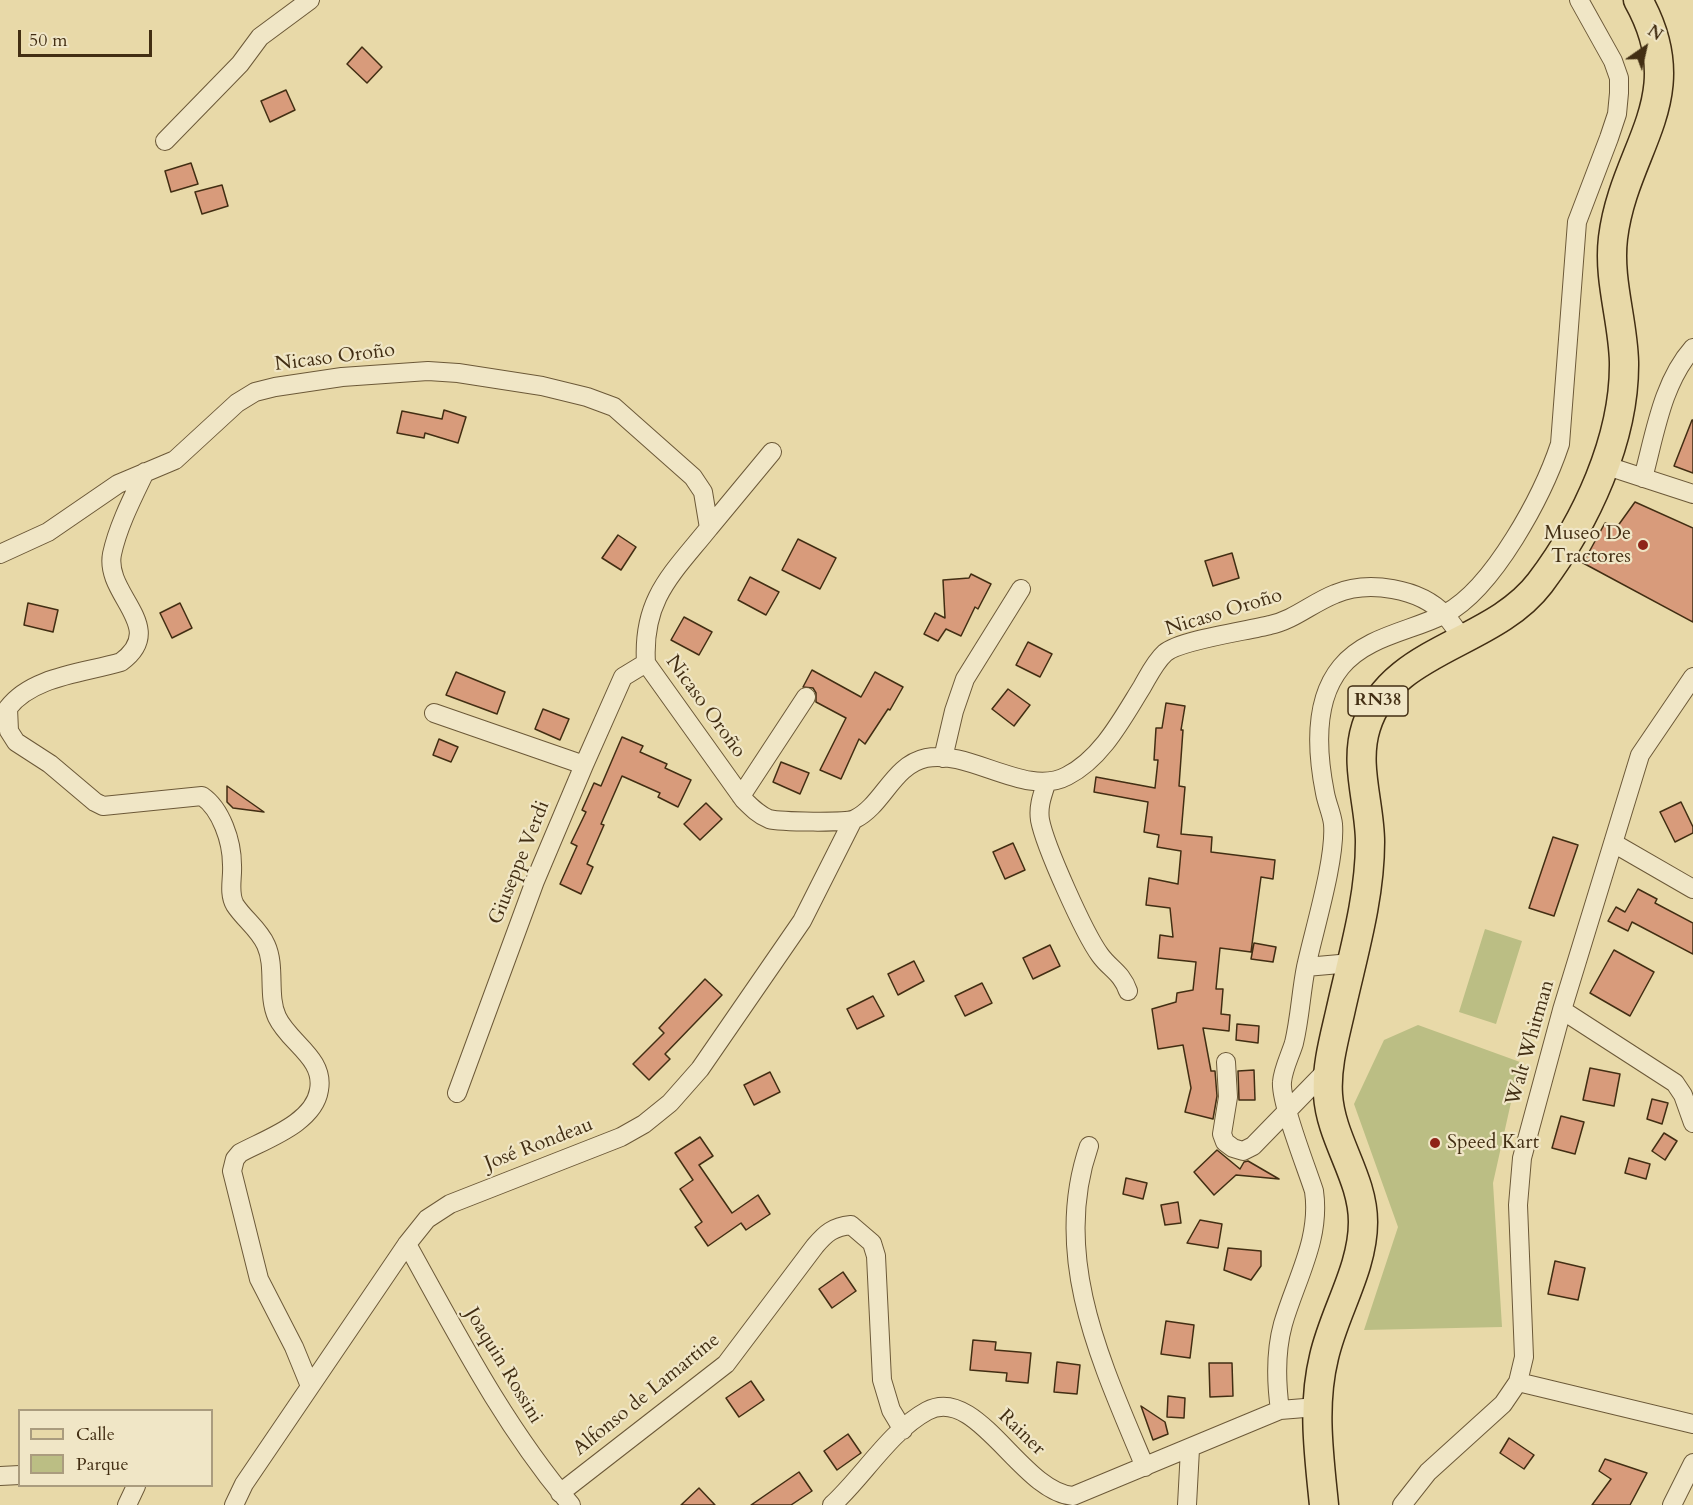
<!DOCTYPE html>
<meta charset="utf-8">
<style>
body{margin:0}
#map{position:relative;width:1693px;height:1505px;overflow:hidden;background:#e8d9a8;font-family:Cardo,serif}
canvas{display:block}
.legend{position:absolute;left:18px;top:1409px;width:195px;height:78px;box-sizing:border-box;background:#f0e6c6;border:2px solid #aa9c7e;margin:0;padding:8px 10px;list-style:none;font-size:18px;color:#422e13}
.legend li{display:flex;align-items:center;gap:12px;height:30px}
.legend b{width:30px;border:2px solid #aa9c7e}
.north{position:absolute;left:1615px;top:18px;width:60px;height:60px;-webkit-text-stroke:4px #f0e6c6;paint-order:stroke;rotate:34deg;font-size:16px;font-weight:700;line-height:24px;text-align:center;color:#422e13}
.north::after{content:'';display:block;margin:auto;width:21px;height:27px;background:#422e13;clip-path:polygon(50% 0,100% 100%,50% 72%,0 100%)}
.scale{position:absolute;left:18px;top:30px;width:134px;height:27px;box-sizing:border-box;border:3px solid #422e13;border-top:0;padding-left:8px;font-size:18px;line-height:21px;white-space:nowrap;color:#422e13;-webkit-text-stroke:4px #f0e6c6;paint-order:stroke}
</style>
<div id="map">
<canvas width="1693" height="1505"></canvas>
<ul class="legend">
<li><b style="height:8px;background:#e8d9a8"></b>Calle</li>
<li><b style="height:16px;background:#bbbe84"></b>Parque</li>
</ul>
<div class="north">N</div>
<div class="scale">50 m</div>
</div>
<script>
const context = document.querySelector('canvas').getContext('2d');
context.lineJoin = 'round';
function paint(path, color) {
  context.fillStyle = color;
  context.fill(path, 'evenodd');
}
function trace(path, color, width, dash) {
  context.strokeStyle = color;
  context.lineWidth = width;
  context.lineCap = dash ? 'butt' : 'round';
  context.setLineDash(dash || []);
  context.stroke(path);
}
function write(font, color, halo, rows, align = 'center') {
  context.font = font + ' Cardo,serif';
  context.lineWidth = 4.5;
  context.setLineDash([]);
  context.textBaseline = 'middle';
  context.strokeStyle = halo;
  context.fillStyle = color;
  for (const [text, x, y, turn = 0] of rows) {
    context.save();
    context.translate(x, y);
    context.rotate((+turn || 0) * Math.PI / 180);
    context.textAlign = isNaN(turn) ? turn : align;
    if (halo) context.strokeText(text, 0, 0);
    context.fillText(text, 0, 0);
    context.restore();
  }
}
paint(new Path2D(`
 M1485,929L1522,941L1496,1024L1459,1012Z
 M1418,1025L1520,1062L1493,1183L1502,1327L1364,1330L1398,1227L1354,1104L1384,1040Z`), '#bbbe84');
const building = new Path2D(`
 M362,47L382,67L367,83L347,64Z
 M286,90L295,110L270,122L261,101Z
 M191,163L198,184L171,192L165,171Z
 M222,185L228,206L202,214L195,192Z
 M444,410L466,417L458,443L425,433L424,438L397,433L402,411L442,419Z
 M1692,420H1693V473L1674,466Z
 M1635,502L1693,528V622L1583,563L1605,523L1617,527Z
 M618,535L636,547L621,570L602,558Z
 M798,539L836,558L820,589L782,570Z
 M1232,553L1239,578L1213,586L1205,561Z
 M971,574L991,584L978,609L975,607L961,636L946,629L938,641L924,634L935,613L945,618L943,580L969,578Z
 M750,577L779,592L766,615L738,600Z
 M28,603L58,610L53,632L24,625Z
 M180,603L192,628L172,638L160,613Z
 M684,617L712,632L699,655L671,640Z
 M1028,642L1052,654L1040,677L1016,665Z
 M812,670L861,697L875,672L903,687L890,710L888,709L865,744L859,739L841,779L820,770L846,718L816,702V693L813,688L803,687Z
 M456,672L505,692L497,714L446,695Z
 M1008,689L1030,705L1014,726L992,709Z
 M1166,703L1185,706L1181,730H1183L1179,786L1185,787L1181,834L1212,837L1211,852L1275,860L1273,879L1261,877L1251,952L1220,948L1216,989H1223L1221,1014L1230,1015L1229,1031L1203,1028L1211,1071H1215L1217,1096L1213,1119L1185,1112L1191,1088L1183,1045L1158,1049L1152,1009L1176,1002L1177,993L1193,990L1196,962L1158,958L1160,935L1173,937L1170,908L1146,905L1149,878L1178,884L1181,851L1157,847L1159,835L1144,832L1148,802L1094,792L1096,777L1155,788L1158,760H1154L1156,728H1162Z
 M543,709L569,719L560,740L535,729Z
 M622,737L643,746L640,752L667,764L665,768L691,780L678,807L658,797L660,793L622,776L601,824L604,825L587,864L593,867L581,894L560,884L577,846L571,843L586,812L582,810L594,783L601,786Z
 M439,739L458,747L451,762L433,755Z
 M781,762L809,773L800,794L773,782Z
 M227,786L264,812L233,808L227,802Z
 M1681,802L1693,827V833L1675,842L1660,812Z
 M706,803L722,819L700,840L684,824Z
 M1553,837L1578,845L1554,916L1529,908Z
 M1013,843L1025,870L1005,879L993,852Z
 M1638,889L1657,899L1655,903L1693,923V954L1632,922L1628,931L1608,921L1616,907L1625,912Z
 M1254,943L1276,947L1273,962L1251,959Z
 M1050,945L1060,966L1033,979L1023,958Z
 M1614,950L1654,972L1630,1016L1590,993Z
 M914,961L924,981L898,995L888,974Z
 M705,979L722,995L665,1054L670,1059L649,1080L633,1064L664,1033L659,1028Z
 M982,983L992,1003L965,1016L955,996Z
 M873,996L884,1016L857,1029L847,1009Z
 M1237,1024L1259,1026L1258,1043L1236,1040Z
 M1590,1068L1620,1074L1614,1106L1583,1100Z
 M1254,1070L1255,1100H1239L1238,1071Z
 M770,1072L780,1092L754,1105L744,1085Z
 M1652,1099L1668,1103L1662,1124L1647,1119Z
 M1561,1116L1584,1122L1575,1154L1552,1148Z
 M1664,1133L1677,1141L1665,1160L1652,1151Z
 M700,1137L713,1156L699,1165L732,1213L758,1195L770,1214L746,1230L741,1223L708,1246L695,1227L702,1222L680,1189L693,1180L675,1153Z
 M1217,1150L1240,1169L1244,1162L1248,1161L1279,1179L1236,1175L1214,1195L1194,1172Z
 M1629,1158L1650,1164L1646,1179L1625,1173Z
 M1126,1178L1147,1183L1143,1199L1123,1194Z
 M1178,1202L1181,1223L1165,1225L1161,1205Z
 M1200,1220L1222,1224L1218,1248L1187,1243Z
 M1228,1248L1261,1251V1266L1251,1280L1224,1270Z
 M1555,1261L1585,1268L1578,1300L1548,1294Z
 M843,1272L856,1291L832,1308L819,1289Z
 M1166,1321L1194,1325L1190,1358L1161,1354Z
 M973,1340L996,1342L995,1350L1031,1353L1028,1383L1006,1381L1007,1373L970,1370Z
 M1057,1362L1080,1365L1077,1394L1054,1392Z
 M1209,1363H1232L1233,1396L1210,1397Z
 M751,1381L764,1400L739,1417L726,1398Z
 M1168,1396L1185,1398L1184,1418L1167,1417Z
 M1141,1406L1165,1422L1168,1434L1153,1440Z
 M848,1434L861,1453L837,1470L824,1451Z
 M1509,1438L1534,1455L1524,1469L1500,1453Z
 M1605,1459L1647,1473L1630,1505H1592L1611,1479L1599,1471Z
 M799,1472L812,1491L791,1505H751Z
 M699,1488L715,1505H681Z`);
paint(building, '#d89b7b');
trace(building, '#422e13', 1.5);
const minor = new Path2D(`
 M165,141L240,64L260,37L310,0
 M1604,465L1693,494
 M145,472C133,497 118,526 112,554C104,595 169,627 121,662C85,673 32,676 8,708L9,731L16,742L50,764L95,802L103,806L202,796C221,809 232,841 232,865C233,878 228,893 235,905C244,919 259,929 266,945C276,967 267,995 277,1017C289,1043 325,1058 319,1090C314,1123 266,1139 240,1153L235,1159L232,1171L259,1279L294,1347L310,1386
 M1643,478C1655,434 1662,383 1693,348
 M709,528L772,452
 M0,554L48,532L118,484L175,460L237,403L255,392L275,387L342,377L428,371L458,373L542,386L587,397L614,407L693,477L703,492L709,528C672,574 642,599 646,663L744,800C752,808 759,815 769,819C780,822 847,823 855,819C883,805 893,765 926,758C970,749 1026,798 1067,776C1102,758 1122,719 1142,687C1149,675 1155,662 1165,653C1180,640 1247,631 1270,625C1294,620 1312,603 1335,594C1368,580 1420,588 1445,615C1452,623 1458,632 1464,641
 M434,713L584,765
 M943,758L954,711L965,679L1021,589
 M1046,784C1042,796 1038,807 1040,820C1045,846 1084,933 1100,955C1110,969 1122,973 1128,991
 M741,796L806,697
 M1615,844L1693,889
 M1306,967L1351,963
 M1562,1010L1675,1083L1683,1095L1693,1123
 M1226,1062L1228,1097L1222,1134L1225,1142L1233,1148L1243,1151L1253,1146L1329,1068
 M457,1093L535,881L584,765L623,677L646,663
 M1089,1146C1050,1258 1103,1366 1145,1467
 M407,1244C457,1334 504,1426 571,1505
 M1518,1382L1693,1424
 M1280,1410C1276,1381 1275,1353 1283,1324C1296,1279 1321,1239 1314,1191C1307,1169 1280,1101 1282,1082C1283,1069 1290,1056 1294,1043C1300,1018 1301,992 1306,967C1314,930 1336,859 1333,824C1332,814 1327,804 1325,793C1317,753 1313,701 1341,667C1366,636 1412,631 1445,614C1494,588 1543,495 1560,444L1577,222L1609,138L1617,114L1619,93V78L1613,61L1579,0
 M0,1476L20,1475
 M560,1493L726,1364L815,1246C826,1233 833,1227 851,1225L872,1243L876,1256L882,1380L891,1410L903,1430
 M127,1505L136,1486
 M234,1505L244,1484L407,1244L427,1219L450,1204L621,1137L644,1124L670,1103L700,1069L802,921L853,820
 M832,1505C863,1477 890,1431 927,1411C977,1384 1021,1492 1073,1496L1280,1410L1317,1407
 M1187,1505L1190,1449
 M1402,1505L1428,1472L1503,1404L1518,1382L1524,1357L1518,1205L1522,1158L1562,1010L1640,755L1693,677
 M1672,1505L1693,1463`);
const primary = new Path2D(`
 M1324,1505C1319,1455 1312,1406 1324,1357C1334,1312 1363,1269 1363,1222C1363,1177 1331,1140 1328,1095C1326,1068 1334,1039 1340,1013C1352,958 1370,900 1370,842C1370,804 1354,765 1366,727C1390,648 1492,646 1540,583C1586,522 1625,439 1624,362C1623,320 1608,280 1613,238C1624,147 1693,98 1638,0`);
trace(minor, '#6c5938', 20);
trace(primary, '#422e13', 31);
trace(minor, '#f0e6c6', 18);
trace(primary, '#e8d9a8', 28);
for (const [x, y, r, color] of [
 [1643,545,6,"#8f2418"],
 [1435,1143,6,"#8f2418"]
]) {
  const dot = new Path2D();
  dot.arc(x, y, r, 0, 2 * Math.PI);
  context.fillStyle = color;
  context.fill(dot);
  trace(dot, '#f0e6c6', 2);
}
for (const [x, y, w] of [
 [1378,701,60]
]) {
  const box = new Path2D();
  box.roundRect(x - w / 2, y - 15, w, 30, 4.5);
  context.fillStyle = '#f0e6c6';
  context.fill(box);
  trace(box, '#422e13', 1.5);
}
write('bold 18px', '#422e13', null, [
 ["RN38",1378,701]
]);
write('20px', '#422e13', '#f0e6c6', [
 ["Nicaso Oroño",335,358,-7],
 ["Nicaso Oroño",1224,613,-17],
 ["Nicaso Oroño",705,707,54],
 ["Giuseppe Verdi",520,863,-68],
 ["Walt Whitman",1531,1043,-74],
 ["José Rondeau",539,1145,-21],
 ["Joaquin Rossini",503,1366,59],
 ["Alfonso de Lamartine",647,1395,-39],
 ["Rainer",1021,1433,44]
]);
write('20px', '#422e13', '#f0e6c6', [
 ["Museo De",1631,534],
 ["Tractores",1631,557],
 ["Speed Kart",1447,1143,"left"]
], 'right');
</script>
